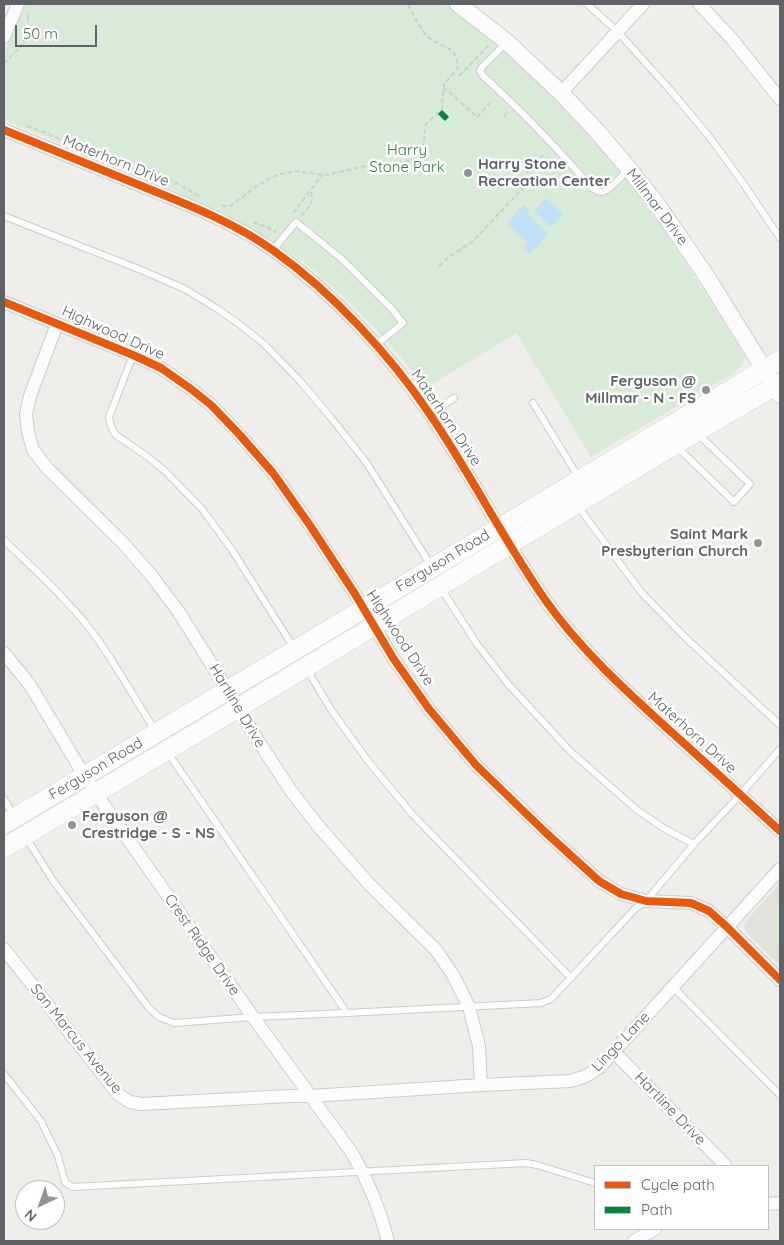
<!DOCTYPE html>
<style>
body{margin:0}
#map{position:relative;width:784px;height:1245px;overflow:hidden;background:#efeeea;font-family:Quicksand,sans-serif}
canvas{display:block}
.frame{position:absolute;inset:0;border:5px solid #5f6368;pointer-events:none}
.legend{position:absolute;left:594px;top:1165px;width:175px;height:65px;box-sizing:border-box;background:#fff;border:1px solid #bfc1c3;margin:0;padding:6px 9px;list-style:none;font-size:15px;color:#5f6368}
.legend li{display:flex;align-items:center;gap:10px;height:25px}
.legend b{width:25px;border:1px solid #bfc1c3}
.north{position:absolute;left:15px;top:1180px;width:50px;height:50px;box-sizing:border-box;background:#fff;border:1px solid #bfc1c3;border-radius:50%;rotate:222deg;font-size:14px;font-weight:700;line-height:20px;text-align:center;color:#5f6368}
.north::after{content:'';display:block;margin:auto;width:18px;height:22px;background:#919496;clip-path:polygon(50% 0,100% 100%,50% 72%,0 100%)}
.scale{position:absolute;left:15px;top:25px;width:82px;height:22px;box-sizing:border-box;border:2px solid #5f6368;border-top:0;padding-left:6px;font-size:15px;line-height:18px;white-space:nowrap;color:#5f6368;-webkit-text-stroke:4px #fff;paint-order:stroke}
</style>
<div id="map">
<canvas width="784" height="1245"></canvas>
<div class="frame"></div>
<ul class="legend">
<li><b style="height:6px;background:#e8590c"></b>Cycle path</li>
<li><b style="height:6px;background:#00873e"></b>Path</li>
</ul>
<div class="north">N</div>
<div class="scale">50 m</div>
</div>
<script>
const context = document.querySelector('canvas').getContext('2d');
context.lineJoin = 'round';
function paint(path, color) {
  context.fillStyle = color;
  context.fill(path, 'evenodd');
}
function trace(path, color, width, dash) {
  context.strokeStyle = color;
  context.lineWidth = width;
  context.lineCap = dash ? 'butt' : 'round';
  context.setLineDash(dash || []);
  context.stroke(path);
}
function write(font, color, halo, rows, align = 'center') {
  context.font = font + ' Quicksand,sans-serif';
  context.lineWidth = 5;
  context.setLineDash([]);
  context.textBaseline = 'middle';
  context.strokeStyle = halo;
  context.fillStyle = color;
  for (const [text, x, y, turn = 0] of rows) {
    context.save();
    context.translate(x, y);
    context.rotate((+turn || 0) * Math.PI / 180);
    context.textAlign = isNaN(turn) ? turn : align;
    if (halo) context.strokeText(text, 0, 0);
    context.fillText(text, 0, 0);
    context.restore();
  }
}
paint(new Path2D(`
 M780,883V966L748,934L744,926L747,920Z`), '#e2e0da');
paint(new Path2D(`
 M25,4H446L491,37L548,92L613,161L664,230L745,356L743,363L737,371L591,457L516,333L426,388L389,343L342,295L306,264L273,241L230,216L133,172L4,120V54Z
 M780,899V948C773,932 772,916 780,899Z`), '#d8ebd6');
paint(new Path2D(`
 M546,198L563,214L551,227L534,211Z
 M523,205L530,211L527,214L548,234L530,254L523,247L527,242L507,223Z`), '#bfe0f9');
const service = new Path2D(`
 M587,4L617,31L672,92L711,139L743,183L780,238
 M507,42L483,66L480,70L482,75C521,110 556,147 590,186C593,189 597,192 602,192C609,191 622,176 628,170
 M4,216L141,270L185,289L216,308L239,324L264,344L300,381L332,419L366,462L432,567
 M273,250L296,222L343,260L392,309L403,323L376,345
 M133,355L109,417L111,427L116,435L148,457L166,472L202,509L232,550L294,648
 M533,403L579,478
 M430,414L454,398
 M676,446L734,502L750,484L698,434
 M577,505L641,592L687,639L780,725
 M4,540C38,573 74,605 101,644C120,673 138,703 156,732
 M440,587L477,644L508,684L570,751L637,810L665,829L694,844L740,795L780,749
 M306,668L332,711L368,761L412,814L571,978
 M4,799L14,816
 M25,836L54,882L149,1008L159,1017L174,1023L253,1017L347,1013L168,753
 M673,987L780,1095
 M347,1013L541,1003L551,999L635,909L646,901L694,844
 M4,1074L41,1121L58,1156L65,1182L72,1187L526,1163L537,1165L595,1183`);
const minor = new Path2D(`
 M699,4L732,39L780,99
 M4,37L18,4
 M561,93L643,4
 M4,130C50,149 97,168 144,187C188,205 234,222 274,251C332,292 390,355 429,413C471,474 504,541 546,601C580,649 625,690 668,729C706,763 743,797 780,831
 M4,302L133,355L161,368L191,389L211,405L238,433L273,473L309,524L355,594L393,658L429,709L476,765L545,832L599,881L621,894L646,901L691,903L709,911L727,927L780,980
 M57,324L30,396L26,414L28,432L33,450L46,467L123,543L151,575L178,611L217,673L259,742L291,791L319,827L369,884L436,950L453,975L469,1007L479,1046L481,1085
 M4,653L30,685L84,775L104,805L253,1017L352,1153C369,1182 380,1209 388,1241
 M4,949L118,1094L130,1102L141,1104L290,1096H311L481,1085L571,1081L586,1076L600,1067L780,869
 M614,1052L726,1166
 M768,1204L780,1203
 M634,1241L655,1229`);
const tertiary = new Path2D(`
 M458,4L507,42L561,93L596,130L629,169L656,203L705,274L780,395`);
const secondary = new Path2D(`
 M4,824L780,360
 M4,848L238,708L696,432L780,383`);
trace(service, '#cbcccc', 8);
trace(minor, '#cbcccc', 14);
trace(tertiary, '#cbcccc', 18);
trace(secondary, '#cacacb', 20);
trace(new Path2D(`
 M4,64C23,42 29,46 28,13
 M459,76L489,45
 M443,88L447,90L477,117L490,103
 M504,117L507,111
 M27,126L44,132L62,140
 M133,169H147L159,173L199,196
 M222,206H230L257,186L270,178L281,174L295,171L326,175L365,166L389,165L413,160L421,151L424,142L425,128L426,124L442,109L444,84L458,68C456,41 439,50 425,34C418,25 413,14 408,4
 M293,213L322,175
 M301,216C310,206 313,204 311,190
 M253,222L266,227L276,232
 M439,266L450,256L472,242L525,186L520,180L543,155`), '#cacfcc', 2, [5, 2.5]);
trace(service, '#fdfcfc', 6);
trace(minor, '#fdfcfc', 12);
trace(tertiary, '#fdfcfc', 16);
trace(secondary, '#fdfcfc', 19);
trace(new Path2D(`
 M440,112L447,119`), '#00873e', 6, [12, 6]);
trace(new Path2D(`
 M4,130C50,149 97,168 144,187C188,205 234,222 274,251C332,292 390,355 429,413C471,474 504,541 546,601C580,649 625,690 668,729C706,763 743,797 780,831
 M4,302L133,355L161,368L191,389L211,405L238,433L273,473L309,524L355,594L393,658L429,709L476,765L545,832L599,881L621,894L646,901L691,903L709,911L727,927L780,980`), '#e8590c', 8);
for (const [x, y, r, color] of [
 [468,173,5,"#919496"],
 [706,390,5,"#919496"],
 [758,543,5,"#919496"],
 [72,825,5,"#919496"]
]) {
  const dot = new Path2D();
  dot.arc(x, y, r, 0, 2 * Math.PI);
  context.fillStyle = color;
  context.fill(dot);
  trace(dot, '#fff', 2);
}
write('15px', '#348238', '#fff', [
 ["Harry",407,150],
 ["Stone Park",407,167]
]);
write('15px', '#5f6368', '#fff', [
 ["Materhorn Drive",116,161,22],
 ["Millmar Drive",657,207,53],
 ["Highwood Drive",113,333,24],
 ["Materhorn Drive",446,418,56],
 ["Ferguson Road",443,561,-31],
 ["Highwood Drive",400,638,57],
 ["Hartline Drive",237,706,59],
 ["Materhorn Drive",692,733,42],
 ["Ferguson Road",96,769,-31],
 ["Crest Ridge Drive",202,945,55],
 ["San Marcus Avenue",76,1039,51],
 ["Lingo Lane",621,1042,-46],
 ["Hartline Drive",670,1109,46]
]);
write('bold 15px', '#5f6368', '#fff', [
 ["Harry Stone",478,164],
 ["Recreation Center",478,181],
 ["Ferguson @",696,381,"right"],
 ["Millmar - N - FS",696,398,"right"],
 ["Saint Mark",748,534,"right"],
 ["Presbyterian Church",748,551,"right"],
 ["Ferguson @",82,816],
 ["Crestridge - S - NS",82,833]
], 'left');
</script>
